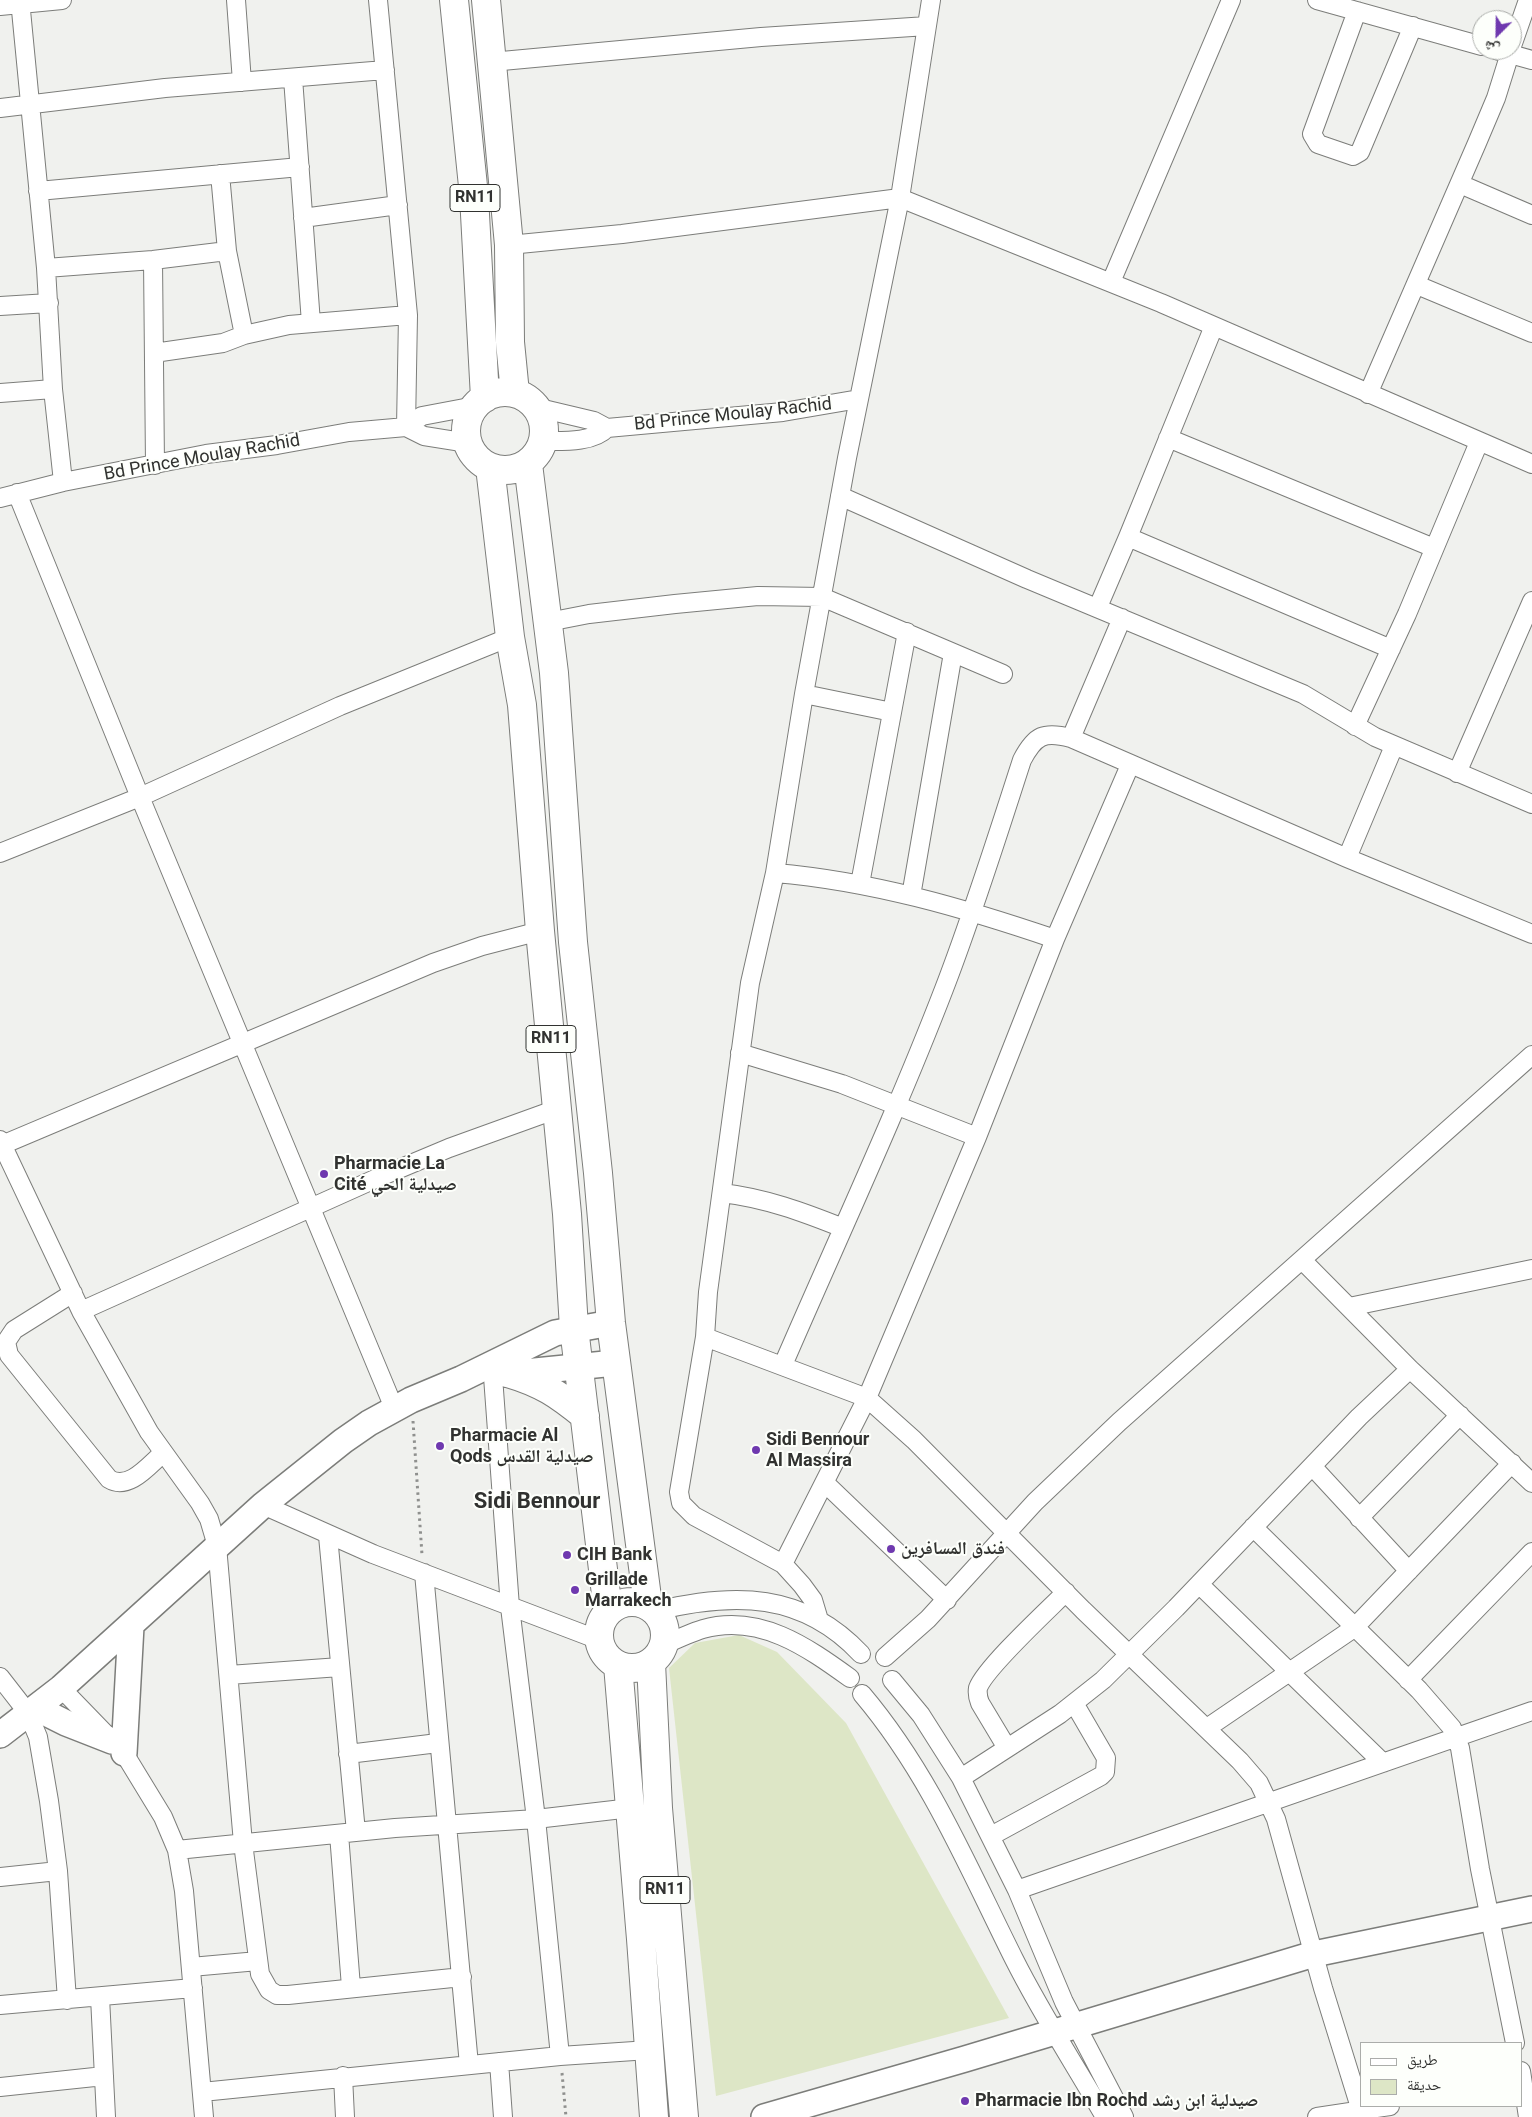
<!DOCTYPE html>
<meta charset="utf-8">
<style>
body{margin:0}
#map{position:relative;width:1532px;height:2117px;overflow:hidden;background:#f0f1ee;font-family:Roboto,"Noto Naskh Arabic",sans-serif}
canvas{display:block}
.legend{position:absolute;left:1360px;top:2042px;width:162px;height:65px;box-sizing:border-box;background:#fdfffb;border:1px solid #abadaa;margin:0;padding:6px 9px;list-style:none;font-size:15px;color:#313230}
.legend li{display:flex;align-items:center;gap:10px;height:25px}
.legend b{width:25px;border:1px solid #abadaa}
.north{position:absolute;left:1472px;top:10px;width:50px;height:50px;box-sizing:border-box;background:#fdfffb;border:1px solid #abadaa;border-radius:50%;rotate:203deg;font-size:14px;font-weight:700;line-height:20px;text-align:center;color:#313230}
.north::after{content:'';display:block;margin:auto;width:18px;height:22px;background:#6f39af;clip-path:polygon(50% 0,100% 100%,50% 72%,0 100%)}
</style>
<div id="map">
<canvas width="1532" height="2117"></canvas>
<ul class="legend">
<li><b style="height:6px;background:#fff"></b>طريق</li>
<li><b style="height:14px;background:#dde6c6"></b>حديقة</li>
</ul>
<div class="north">ش</div>
</div>
<script>
const context = document.querySelector('canvas').getContext('2d');
context.lineJoin = 'round';
function paint(path, color) {
  context.fillStyle = color;
  context.fill(path, 'evenodd');
}
function trace(path, color, width, dash) {
  context.strokeStyle = color;
  context.lineWidth = width;
  context.lineCap = dash ? 'butt' : 'round';
  context.setLineDash(dash || []);
  context.stroke(path);
}
function write(font, color, halo, rows, align = 'center') {
  context.font = font + ' Roboto,"Noto Naskh Arabic",sans-serif';
  context.lineWidth = 4;
  context.setLineDash([]);
  context.textBaseline = 'middle';
  context.strokeStyle = halo;
  context.fillStyle = color;
  for (const [text, x, y, turn = 0] of rows) {
    context.save();
    context.translate(x, y);
    context.rotate((+turn || 0) * Math.PI / 180);
    context.textAlign = isNaN(turn) ? turn : align;
    if (halo) context.strokeText(text, 0, 0);
    context.fillText(text, 0, 0);
    context.restore();
  }
}
paint(new Path2D(`
 M739,1635L777,1652L846,1723L1009,2018L716,2096L669,1668L695,1643Z`), '#dde6c6');
const street = new Path2D(`
 M20,0L46,268L53,389L63,482
 M236,0L242,82
 M1317,0L1482,46
 M0,6L62,0
 M1357,11L1312,134L1318,144L1353,156L1360,152L1413,26
 M1512,46L1528,0
 M1496,50L1532,60
 M491,62L761,37L927,26
 M293,78L311,323
 M0,108L165,88L385,70
 M220,174L227,251L244,335
 M1460,184L1532,215
 M38,191L300,167
 M303,218L398,205
 M509,245L622,234L900,198L1161,303L1532,464
 M153,260L155,465
 M46,268L153,260L227,251
 M1111,282L1231,0
 M1417,285L1532,333
 M0,306L49,303
 M154,353L223,343L244,335L289,325L408,315
 M0,393L53,389
 M1368,394L1477,143L1496,98L1511,50
 M535,407L594,421L607,428C593,443 562,441 543,441
 M607,428L783,412L859,399
 M1168,438L1434,548
 M468,443L424,436L406,427L422,416L475,406
 M17,493L140,797L394,1408
 M840,496L1027,579L1303,694L1375,737L1532,804
 M0,498L63,482L206,454L277,445L349,432L406,427L408,315L378,0
 M1128,537L1391,649
 M1098,607L1128,537L1214,326
 M548,622L589,614L675,604L758,596L822,597L1003,674
 M804,694L892,712
 M1355,726L1407,614L1479,442
 M1071,738L1122,618
 M1457,773L1532,601
 M0,853L140,797L340,706L510,637
 M1347,858L1394,746
 M775,873C871,881 964,908 1055,939
 M860,884L907,632
 M911,896L953,653
 M740,1053L842,1084L977,1137
 M0,1140L81,1311L149,1432L200,1503L209,1519L217,1546L243,1843L260,1974L269,1990L277,1995H288L462,1977
 M2,1145L433,963L482,946L540,931
 M722,1193C765,1198 803,1212 843,1228
 M1302,1260L1410,1369L1532,1483
 M73,1293L14,1330L6,1342L9,1355L109,1479C129,1491 149,1465 163,1453
 M1349,1307L1532,1269
 M81,1311L375,1179L449,1148L557,1109
 M705,1337L867,1398L914,1440L1083,1610L1240,1761L1259,1783L1276,1819L1323,1988L1363,2117
 M492,1363L510,1607L536,1819L560,2056
 M783,1365C837,1240 895,1116 944,989C973,914 997,837 1022,760C1035,735 1044,731 1071,738L1347,858L1532,934
 M1312,1466L1409,1571
 M825,1483L947,1600
 M263,1505L373,1554L599,1640
 M1359,1518L1460,1415
 M1253,1527L1419,1690L1452,1728L1460,1748L1480,1869L1515,2043
 M328,1536L356,1832
 M783,1564L867,1398L977,1137L1055,939L1130,765
 M424,1573L469,2065
 M1199,1584L1383,1763
 M656,1611C734,1592 803,1592 861,1654
 M819,1620L813,1600L802,1585L783,1564L694,1516L681,1503L679,1492L705,1337L708,1292L750,983L775,873L804,694L847,458L900,198L931,0
 M664,1645C677,1639 690,1633 703,1629C759,1613 807,1647 850,1678
 M885,1657L928,1619L1035,1502L1119,1422L1532,1055
 M229,1675L340,1667
 M0,1677L28,1713L38,1737L49,1801L58,1871L67,2000
 M892,1680L921,1715L961,1778L1017,1890L1064,2002L1124,2117
 M1408,1680L1532,1552
 M61,1688L124,1753L163,1817L177,1850L184,1891L204,2117
 M862,1694C929,1773 968,1867 1014,1959C1041,2013 1075,2065 1105,2117
 M1207,1728L1354,1628L1512,1463
 M1007,1748L980,1703C978,1698 977,1694 978,1688C985,1668 1048,1610 1066,1592
 M348,1754L438,1743
 M961,1778L1060,1714L1103,1680L1176,1608L1359,1417L1410,1369
 M339,1834L351,1987
 M991,1836L1101,1776L1105,1772L1106,1758L1074,1703
 M177,1850L395,1828L536,1819L631,1808
 M0,1877L58,1871
 M1017,1890L1532,1711
 M191,1967L258,1961
 M100,1997L106,2117
 M0,2005L193,1988
 M499,2062L503,2117
 M1521,2071L1528,2117
 M343,2076L345,2117
 M0,2087L104,2076
 M202,2092L560,2056L649,2050
 M1317,2117L1390,2106`);
const secondary = new Path2D(`
 M505,1374L615,1363
 M36,1708L66,1723L112,1741
 M0,1735L61,1688L263,1505L343,1441L369,1423L411,1400L461,1379L555,1333L611,1323
 M124,1753L131,1626
 M764,2117L965,2059L1314,1954L1532,1909`);
const primary = new Path2D(`
 M454,0L474,196L485,398
 M486,0L509,245L510,342L515,393
 M466 431a39 39 0 1 1 78 0a39 39 0 1 1-78 0Z
 M528,464L554,673L573,942L598,1173L611,1323L648,1605
 M490,467L510,637L522,705L540,931L567,1214L574,1328L608,1611
 M508,1373C542,1383 558,1394 585,1416
 M599 1635a33 33 0 1 1 66 0a33 33 0 1 1-66 0Z
 M651,1663L658,1808L684,2117
 M618,1665L641,1939L654,2117`);
trace(street, '#7c7d7a', 20);
trace(secondary, '#7c7d7a', 28);
trace(primary, '#7c7d7a', 30);
trace(new Path2D(`
 M413,1421L422,1555
 M562,2073L566,2117`), '#8f908e', 3, [2.5, 4]);
trace(street, '#fff', 18);
trace(secondary, '#fff', 25);
trace(primary, '#fff', 28);
for (const [x, y, r, color] of [
 [324,1174,5,"#6f39af"],
 [440,1446,5,"#6f39af"],
 [756,1450,5,"#6f39af"],
 [891,1549,5,"#6f39af"],
 [567,1555,5,"#6f39af"],
 [575,1590,5,"#6f39af"],
 [965,2101,5,"#6f39af"]
]) {
  const dot = new Path2D();
  dot.arc(x, y, r, 0, 2 * Math.PI);
  context.fillStyle = color;
  context.fill(dot);
  trace(dot, '#fdfffb', 2);
}
for (const [x, y, w] of [
 [475,198,50],
 [551,1039,50],
 [665,1890,50]
]) {
  const box = new Path2D();
  box.roundRect(x - w / 2, y - 13.5, w, 27, 4);
  context.fillStyle = '#fdfffb';
  context.fill(box);
  trace(box, '#313230', 1);
}
write('bold 16px', '#313230', null, [
 ["RN11",475,198],
 ["RN11",551,1039],
 ["RN11",665,1890]
]);
write('18px', '#313230', '#fdfffb', [
 ["Bd Prince Moulay Rachid",733,415,-6],
 ["Bd Prince Moulay Rachid",202,458,-10]
]);
write('bold 18px', '#313230', '#fdfffb', [
 ["Pharmacie La",334,1164],
 ["Cité صيدلية الحي",334,1185],
 ["Pharmacie Al",450,1436],
 ["Qods صيدلية القدس",450,1457],
 ["Sidi Bennour",766,1440],
 ["Al Massira",766,1461],
 ["فندق المسافرين",901,1549],
 ["CIH Bank",577,1555],
 ["Grillade",585,1580],
 ["Marrakech",585,1601],
 ["Pharmacie Ibn Rochd صيدلية ابن رشد",975,2101]
], 'left');
write('bold 22px', '#313230', '#fdfffb', [
 ["Sidi Bennour",537,1502]
]);
</script>
